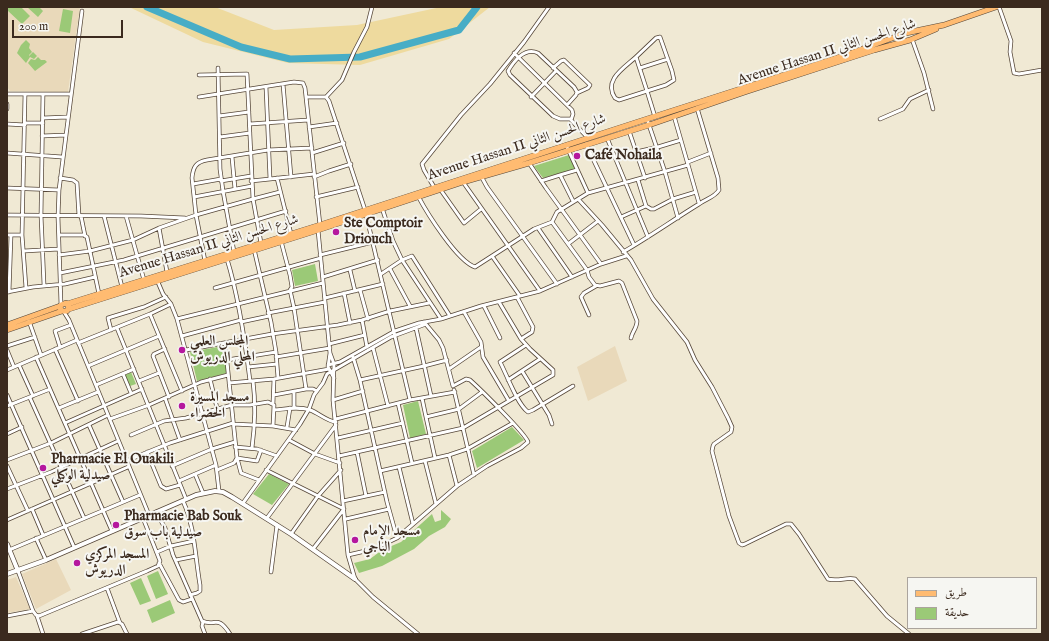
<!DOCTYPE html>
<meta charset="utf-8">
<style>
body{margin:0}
#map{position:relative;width:1049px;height:641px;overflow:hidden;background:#f0e9d4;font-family:"IM FELL English",Amiri,serif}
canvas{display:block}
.frame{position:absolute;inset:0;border:8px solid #3b2a1e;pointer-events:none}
.legend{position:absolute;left:907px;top:577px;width:130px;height:52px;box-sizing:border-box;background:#f6f6f2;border:1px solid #aba49d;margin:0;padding:5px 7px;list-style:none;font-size:12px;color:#3b2a1e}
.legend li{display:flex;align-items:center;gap:8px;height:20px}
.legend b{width:20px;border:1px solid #aba49d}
.scale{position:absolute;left:12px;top:20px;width:111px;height:18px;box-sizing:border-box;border:2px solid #3b2a1e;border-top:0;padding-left:5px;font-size:12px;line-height:14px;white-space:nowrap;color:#3b2a1e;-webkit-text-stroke:3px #f6f6f2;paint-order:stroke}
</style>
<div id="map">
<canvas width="1049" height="641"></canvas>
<div class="frame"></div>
<ul class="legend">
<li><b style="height:5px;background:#ffbb71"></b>طريق</li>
<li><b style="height:11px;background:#9bc977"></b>حديقة</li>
</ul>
<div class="scale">200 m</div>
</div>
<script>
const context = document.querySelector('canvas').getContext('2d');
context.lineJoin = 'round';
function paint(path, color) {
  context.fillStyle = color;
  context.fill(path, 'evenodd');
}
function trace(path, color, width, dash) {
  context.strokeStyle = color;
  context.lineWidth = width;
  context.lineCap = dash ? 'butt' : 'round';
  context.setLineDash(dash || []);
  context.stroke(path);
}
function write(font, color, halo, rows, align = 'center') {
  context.font = font + ' "IM FELL English",Amiri,serif';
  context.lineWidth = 4;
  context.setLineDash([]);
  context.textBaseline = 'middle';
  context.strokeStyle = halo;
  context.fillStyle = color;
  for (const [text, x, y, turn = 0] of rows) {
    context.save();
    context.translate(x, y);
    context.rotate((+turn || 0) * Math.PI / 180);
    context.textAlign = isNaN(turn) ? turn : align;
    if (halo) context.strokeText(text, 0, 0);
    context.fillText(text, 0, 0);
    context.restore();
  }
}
paint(new Path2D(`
 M7,7H80L68,92L10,91L7,87Z
 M615,346L627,381L588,401L577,367Z
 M56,559L71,590L36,609L22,574Z
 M16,577L30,609L7,613V580Z`), '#e9d9ba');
paint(new Path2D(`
 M8,7H21L30,16L22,24L7,10Z
 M27,7H39L43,11L38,17Z
 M63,9L73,11L70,33L59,31Z
 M26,40L30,44L29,48L32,52L29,55V56L33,52L37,56L34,59L30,57L26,63L17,53L21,45Z
 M38,57L41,60H45L47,62L35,71L28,63L31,59L35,60Z
 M569,155L575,169L543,178L534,166Z
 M315,264L318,281L295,286L292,270Z
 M223,346L227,373L197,381L190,352Z
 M131,372L136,384L130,386L125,375Z
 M418,401L426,434L410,438L403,405Z
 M512,427L524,440L477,468L472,451Z
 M269,474L289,484L272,505L253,494Z
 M441,510L451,519L445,527L429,536L414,549L382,566L359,573L354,563L370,559L382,550L401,542L432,514L435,522L441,520Z
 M158,571L168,594L156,599L147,576Z
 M141,578L151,601L140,605L130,583Z
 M170,600L175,613L152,623L147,610Z`), '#9bc977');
paint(new Path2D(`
 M129,7H215L274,30L357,25L441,7H490L449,39L360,65L288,63L203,42Z`), '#eeda9e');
trace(new Path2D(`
 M147,7L241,47L290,59L360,57L459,30L477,7`), '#47adc6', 7);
const minor = new Path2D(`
 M999,7L1011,41L1010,52L1014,73L1019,74L1042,70
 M660,37L672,71L674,80L666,85L647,91L636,57L656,38Z
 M912,39L924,73L933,109
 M514,53L572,110L573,114L571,120L588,138
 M636,57C624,68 603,80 615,98L619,100L647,91L655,117
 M218,68L220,169L223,191L234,252
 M553,68L561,61L564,60L590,85L588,88L577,93
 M640,68L668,59
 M199,75L247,74L253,199L280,192
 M283,84L291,177
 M266,87L270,179L314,174
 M7,94H70
 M25,94L22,235L26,288
 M43,94L41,215L44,285
 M199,97L294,82L303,83L305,88L320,225
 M306,97H326L329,101L365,210L410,400
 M326,97L342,80L354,52L367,27L372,7
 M531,97L556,71
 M7,104V109
 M567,105L576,95L577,92L574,87L538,53C525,47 514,61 508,71L510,75L553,116L560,119H570
 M219,116L249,112
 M674,116L699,203
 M43,118L67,117
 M647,119L665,172L678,218
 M880,119L903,109L910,99L929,90
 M25,123H43
 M7,124L25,125
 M250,124L308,120
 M309,127L337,123
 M629,131L645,178
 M42,136L66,135
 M220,137L250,133
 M607,138L648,237
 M586,144L634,245
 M566,145L588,193
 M636,152L658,147L681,140
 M7,153L62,157
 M312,153L344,143
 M232,157L235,189
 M688,162L711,153
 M529,163L546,188L601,264
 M560,175L577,170
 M481,176L487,187L557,284
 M314,177L329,171L351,164
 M60,178L73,180L77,183L79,216
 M277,178L291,234
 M638,180L646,206
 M221,181L251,176
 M251,181L270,179
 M541,181L560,175L573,201
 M463,182L540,291
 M193,184L221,179
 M434,187L424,170L422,164L461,115L490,84L524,42L549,7
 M7,188L59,190
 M440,189L464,223L481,209
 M418,196C427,213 457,261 475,267L534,229L552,222L557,212L588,193L688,165
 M194,197L252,186
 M316,197L358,187
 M578,199L602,225L631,260L653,299L687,342L695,360L712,387L728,418L732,427L731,432L714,444L713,446L712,451L729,516L739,543L742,545L745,544L786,524H791L799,534L828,579C838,582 846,577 855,579L887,616L909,634
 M382,208L393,241L402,260L441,319
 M7,215L141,216L185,218
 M81,216L85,236
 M104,216L122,287
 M126,216L144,280
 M621,217L646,206L651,209H654L673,199L696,192
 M552,222L587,270L589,277L595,285L600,286L619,281L622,283L637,321C637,328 632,332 631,338
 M159,228L167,272
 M538,228L572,277
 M318,230L330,353L328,367L334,378
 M7,235H22
 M59,235H84L87,237L99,294
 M281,241L290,275L292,287L290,290L294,308L306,389H313L317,391
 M568,244L598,221
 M254,249L271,322L276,352L278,378
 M24,251L59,249
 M623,252C649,237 673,220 699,204C706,199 715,197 719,190L718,178L697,108
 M59,255L90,251L133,240L159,228L196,215L253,199L261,243
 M320,255L373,242
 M492,256L520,296
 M227,259C239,298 245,340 250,381
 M205,261L196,215L192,178C193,167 196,162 207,160L268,150L312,148
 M390,269L410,306
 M350,270L355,291
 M60,273L124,260L286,211
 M381,274L402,260L412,256L450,316
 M323,277L378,260
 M157,280L163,294L171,304L177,319L216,465L219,491
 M215,288L321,258
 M360,290L368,319
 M7,292L33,287L65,284L95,277
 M9,292L11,235
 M344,293L350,323
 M517,297L533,327L532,332L521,339
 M325,298L383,284
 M61,305L58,217L59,190L82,11
 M484,306L500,338
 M64,312L69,320L88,366L149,515
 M464,312L481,342L483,357L509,401
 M268,313L325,302
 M150,314L182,391
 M589,315L581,297L584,293L596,286
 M177,319L323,283
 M362,320L367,347
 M29,321L41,355
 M241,322L269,316
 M117,328L186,499
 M416,328L431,396
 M111,330L108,318L144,307L166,297
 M182,336L241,320
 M78,343L150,314L171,304
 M329,344L365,335
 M526,345L500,362C507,375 517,404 528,412L533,410L573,386
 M7,346L35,337
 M60,347L55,331L71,325
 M373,348L388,406
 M55,349L78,401
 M165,349L154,354L153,356L169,397
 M7,350L14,367
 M186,350L272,334L338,325L362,320L390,311L429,303
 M330,353L334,364L333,400L348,555L355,579L373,597L418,634
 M36,357L112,531
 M276,357L330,348
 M353,357L360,380
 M227,360L276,352
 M19,365L33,396
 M328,365L340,362L395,331L419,323L441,319L481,306L540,291L601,264L626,256
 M88,366L159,336
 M248,367L277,364
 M449,369L481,347
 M7,370L77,340
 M522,371L549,415L552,424
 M123,374L131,393
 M210,379L217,408
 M508,380L540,359
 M139,381L159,373
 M229,383L274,379L329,369
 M96,385L134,369
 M454,390L474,475
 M294,391V408
 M7,395L74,547
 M274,395L306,389
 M30,398L84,518
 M165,398L180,440
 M422,398L426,417
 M333,400L363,391
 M273,403L274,379
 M398,403L412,463
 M7,406L50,389
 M59,408L98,392
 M274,410C286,409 298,406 310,410C319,413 326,421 336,422
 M110,419L149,405L201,382L228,375
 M336,419L410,400L455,392
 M65,423L142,389
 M233,424L273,426L296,430
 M89,425L123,502
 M287,427L290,408
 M7,434L22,427
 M131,435L164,421L186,418L232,405H250L268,402L274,405L273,426
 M338,438L403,423
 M289,440L315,454L340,463
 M235,447L257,449L277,456
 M252,448C255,425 256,404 253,381
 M147,452L161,486L166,489L180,485
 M357,452L366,496
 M449,455L457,486
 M339,456L463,428L553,375V370L530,349L521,339L499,302
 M435,458L426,417L459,409L482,392
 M7,460L51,443L108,415
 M126,461L170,443L233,423
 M425,461L436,504
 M7,466L28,511
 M172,466L212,449L235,442
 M399,467L413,524
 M217,470L234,463L237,458L225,343
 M266,470L344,509L313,549
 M380,471L449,455L467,449L513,423
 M195,474L203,493
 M259,480L241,473L237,458L257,461L261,450
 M179,481L216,465
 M7,489L51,472L118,441
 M183,501C195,527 195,556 200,585V591L197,593L190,595
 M343,501L385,492
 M243,503L300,424L309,409L314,395L323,383L327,374L391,337L426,324
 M32,509L43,535
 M156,512L165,528L173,555L202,621C216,627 217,614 230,634
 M267,518L336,425
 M346,519L389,509
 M7,520L128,467
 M291,534L318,496L341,470
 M36,538L46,560
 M397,538L387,502L360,380L424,366L447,360
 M9,550L140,495
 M157,552L171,546L194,541
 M348,555L374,549L397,538L457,486L487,466L521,448L528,442C526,434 479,388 470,380L466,379L453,386L443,348L439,340L424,322
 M176,560L196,556
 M159,563L179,600L183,602L192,599
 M18,571L33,611L36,615L39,616L147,571L158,566L160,561L143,518
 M271,572L277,525
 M107,588L120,623
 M7,616L33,611
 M37,616L43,634
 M203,622L202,626L205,634
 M82,634L118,622L122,624L127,634`);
const tertiary = new Path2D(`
 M7,544L18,571
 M7,574L46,560L196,495L215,491L223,492L232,497L291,534L355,579`);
const primary = new Path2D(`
 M67,304L320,225L647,119L843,56L906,33L944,25L996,7
 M69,309L318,230L463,182L529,163L649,125L745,92L874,50L910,40L936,29
 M7,325L60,306
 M7,330L62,311H67L69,307L66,303L61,305L60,308L62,311`);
trace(minor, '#564739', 4.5);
trace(tertiary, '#564739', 5.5);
trace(primary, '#564739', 6);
trace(minor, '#fff', 3);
trace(tertiary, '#fff', 4);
trace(primary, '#ffbb71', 5);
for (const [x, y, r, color] of [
 [577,156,4,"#b5179e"],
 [336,232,4,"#b5179e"],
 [182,350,4,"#b5179e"],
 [182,406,4,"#b5179e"],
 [43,468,4,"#b5179e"],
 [116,525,4,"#b5179e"],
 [355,540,4,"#b5179e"],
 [77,563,4,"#b5179e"]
]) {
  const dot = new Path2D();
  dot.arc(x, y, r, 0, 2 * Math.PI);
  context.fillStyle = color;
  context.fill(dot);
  trace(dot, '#f6f6f2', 1.5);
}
write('14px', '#3b2a1e', '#f6f6f2', [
 ["Avenue Hassan II شارع الحسن الثاني",827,53,-18],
 ["Avenue Hassan II شارع الحسن الثاني",517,148,-18],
 ["Avenue Hassan II شارع الحسن الثاني",209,247,-17]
]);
write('bold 14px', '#3b2a1e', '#f6f6f2', [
 ["Café Nohaila",585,156],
 ["Ste Comptoir",344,224],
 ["Driouch",344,240],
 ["المجلس العلمي",190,342],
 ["المحلي الدريوش",190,358],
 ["مسجد المسيرة",190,398],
 ["الخضراء",190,414],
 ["Pharmacie El Ouakili",51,460],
 ["صيدلية الوكيلي",51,476],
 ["Pharmacie Bab Souk",124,517],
 ["صيدلية باب سوق",124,533],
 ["مسجد الإمام",363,532],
 ["الباجي",363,548],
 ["المسجد المركزي",85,555],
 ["الدريوش",85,571]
], 'left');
</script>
